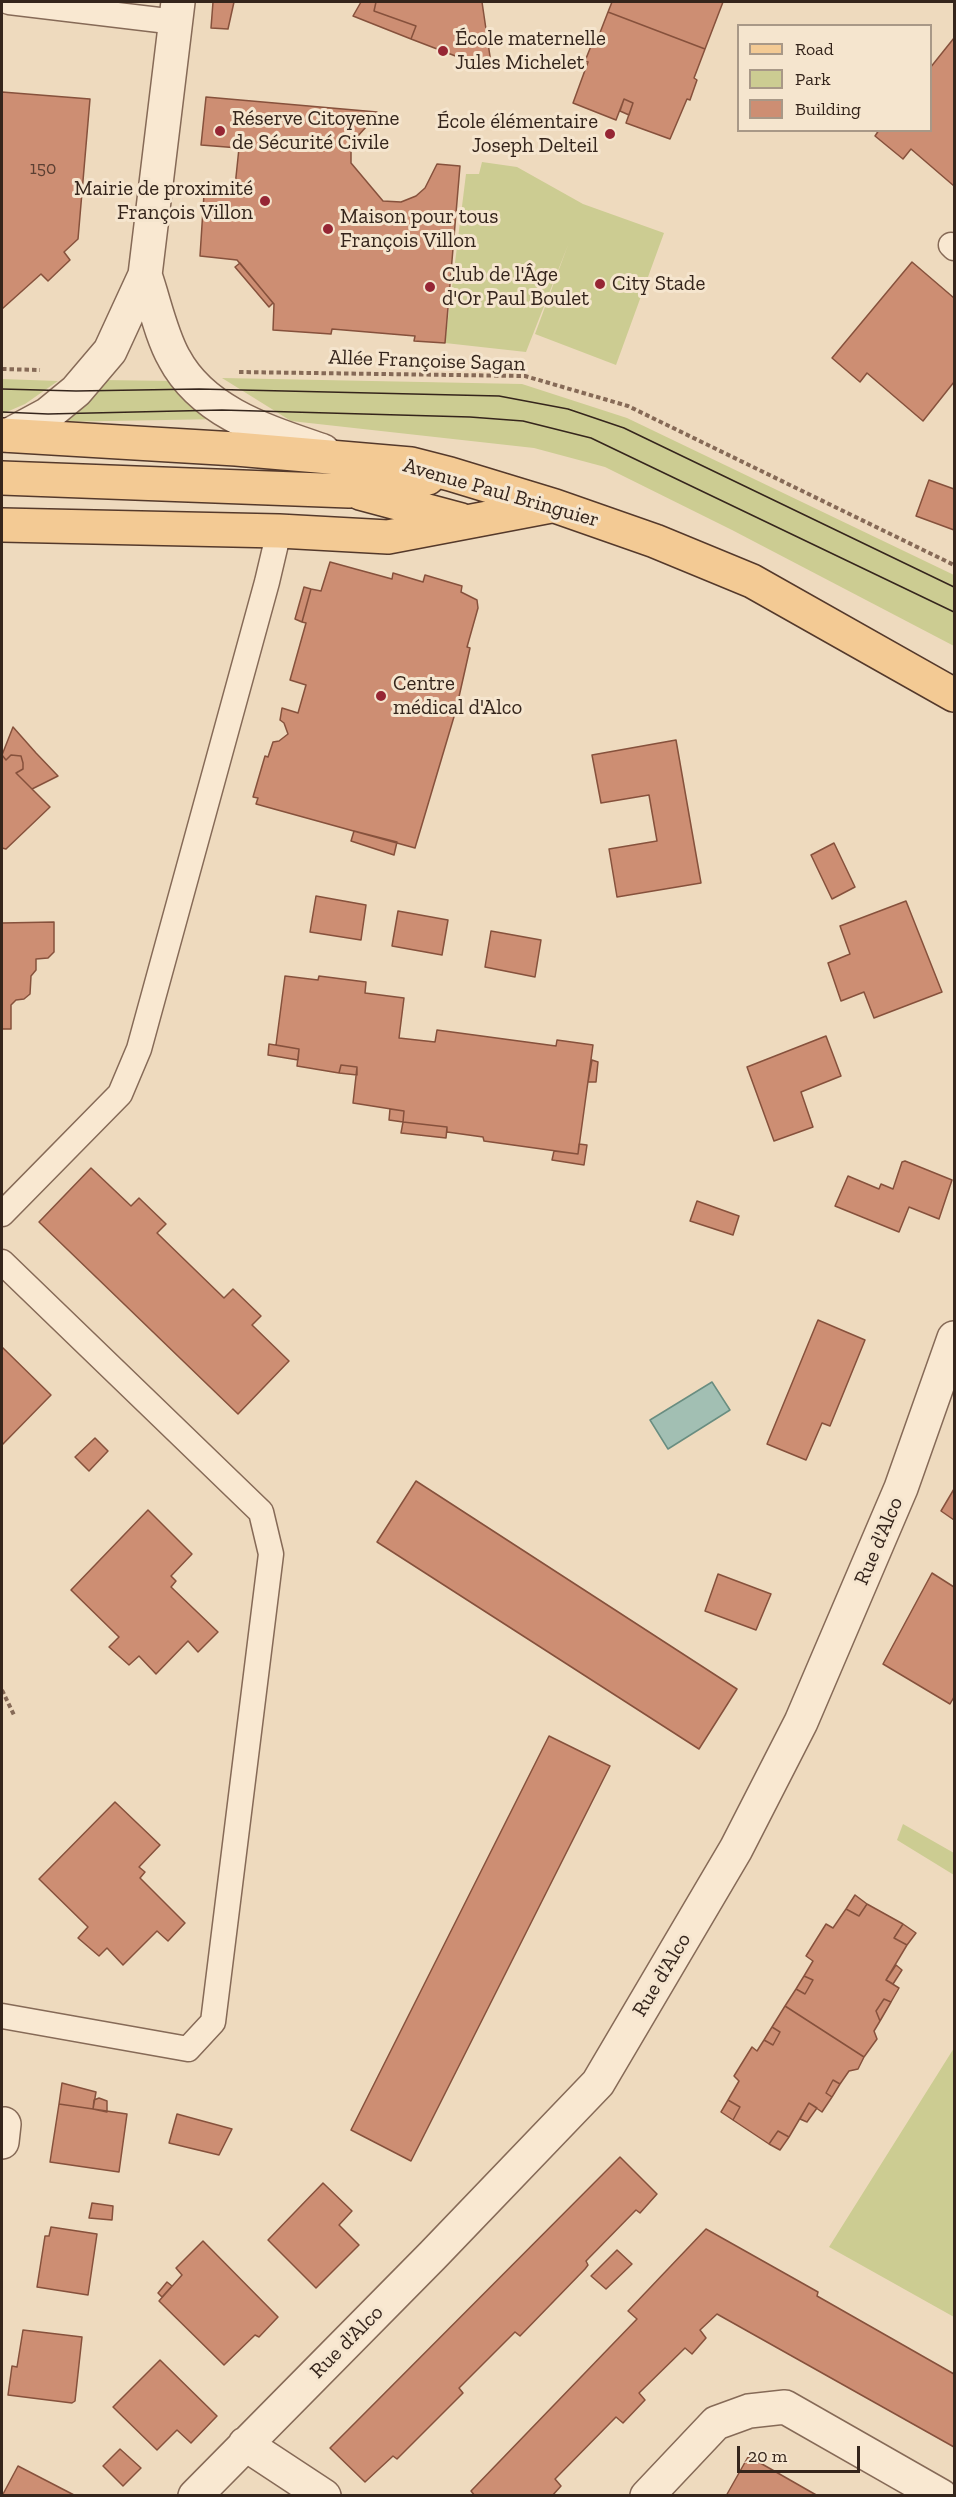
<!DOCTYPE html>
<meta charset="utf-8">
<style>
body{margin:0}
#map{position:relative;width:956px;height:2497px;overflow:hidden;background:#eedabe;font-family:"Zilla Slab",serif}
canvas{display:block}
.frame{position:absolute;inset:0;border:3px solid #35251c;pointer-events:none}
.legend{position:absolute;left:737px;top:24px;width:195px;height:108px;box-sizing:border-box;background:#f5e5ce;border:2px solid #a89887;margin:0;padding:8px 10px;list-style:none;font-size:18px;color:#35251c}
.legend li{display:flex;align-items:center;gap:12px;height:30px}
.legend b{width:30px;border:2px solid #a89887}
.scale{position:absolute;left:737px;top:2446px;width:123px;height:27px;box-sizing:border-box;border:3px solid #35251c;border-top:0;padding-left:8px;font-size:18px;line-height:21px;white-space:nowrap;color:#35251c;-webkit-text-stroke:4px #f5e5ce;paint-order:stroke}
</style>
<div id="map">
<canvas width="956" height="2497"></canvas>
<div class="frame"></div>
<ul class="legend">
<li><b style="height:8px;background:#f3ca94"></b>Road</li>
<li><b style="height:16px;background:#cccc92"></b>Park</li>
<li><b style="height:16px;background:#cd8e73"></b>Building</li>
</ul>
<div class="scale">20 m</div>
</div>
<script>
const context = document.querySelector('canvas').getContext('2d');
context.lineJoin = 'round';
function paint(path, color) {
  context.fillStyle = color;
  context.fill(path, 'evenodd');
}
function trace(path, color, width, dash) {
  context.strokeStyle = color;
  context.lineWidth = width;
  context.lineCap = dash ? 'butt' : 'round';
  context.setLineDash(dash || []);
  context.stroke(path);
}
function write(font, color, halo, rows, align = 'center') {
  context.font = font + ' "Zilla Slab",serif';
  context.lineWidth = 6;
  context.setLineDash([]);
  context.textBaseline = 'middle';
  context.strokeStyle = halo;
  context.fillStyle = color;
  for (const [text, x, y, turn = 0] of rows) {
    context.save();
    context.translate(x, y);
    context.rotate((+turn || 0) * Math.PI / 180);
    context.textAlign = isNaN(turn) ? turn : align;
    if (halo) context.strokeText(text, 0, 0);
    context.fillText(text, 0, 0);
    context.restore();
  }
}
paint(new Path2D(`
 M482,162L517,167L583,204L664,233L616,365L535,334L568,245L526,352L445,343L466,174H479Z
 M222,378L522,384L627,418L954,575V646L732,530L605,467L534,448L291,421Z
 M2,379L58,381L25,404L2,414Z
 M101,380L176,381L222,419L53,422Z
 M903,1824L954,1853V1875L897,1840Z
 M954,2048V2317L829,2247Z`), '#cccc92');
const water = new Path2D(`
 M712,1382L730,1410L668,1449L650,1420Z`);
paint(water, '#a2bfb3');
trace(water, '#698d80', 1.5);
const building = new Path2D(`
 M213,2H234L228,29L211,28Z
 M361,2H376L374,11L416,26L411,39L353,16Z
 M376,2H482L492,70L411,39L416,26L374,11Z
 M612,2H723L705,49L608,12Z
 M608,12L705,49L694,78L697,80L690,100L687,99L670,139L626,123L633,103L624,99L616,120L573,103L588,62L585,61L593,41L596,43Z
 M954,38V186L911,149L903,159L875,136L879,130H930V68Z
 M2,92L90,99L78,239L64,252L70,260L48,281L41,274L2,309Z
 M206,97L377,112L378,118L366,127L357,137L351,151V163L383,201L401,202L416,196L425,188L437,164L460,166L445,343L414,341L415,336L332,329L331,334L273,330L274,304L237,260L200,256L204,194L234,196L239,148L201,145Z
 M624,99L633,103L629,115L620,111Z
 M912,262L954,298V382L923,421L867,373L860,382L832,358Z
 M240,263L273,303L269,307L235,267Z
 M929,480L954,489V530L916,516Z
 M330,562L392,579L393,573L423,582L425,575L462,586L461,592L477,600L478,608L467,647L470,648L456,710L415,848L256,804L258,798L253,797L265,756L268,757L273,742L279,741L288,734L284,723L280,720L282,708L298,713L306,685L290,680L306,623L302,622L311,589L321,591Z
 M304,587L311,589L302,622L295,619Z
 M13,727L36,753L58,776L32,789L16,773L23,769V763L21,756L11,755L6,760L2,755Z
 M676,740L701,883L617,897L609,849L657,841L649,795L601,803L592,755Z
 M2,755L6,760L11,755L21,756L23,763V769L16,773L50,807L6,849L2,848Z
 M354,831L397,842L394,855L351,841Z
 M834,843L855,887L832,899L811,855Z
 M316,896L366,905L361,940L310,932Z
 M906,901L942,992L874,1018L864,992L841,1001L828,963L850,954L840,926Z
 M398,911L448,920L442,955L392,946Z
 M54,922V952L48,958L36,959V970L31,976L30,994L24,999L16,1000L11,1005V1029H2V923Z
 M491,931L541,940L535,977L485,967Z
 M285,976L318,980L319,976L366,982L365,993L404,998L399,1038L435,1042L437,1030L556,1046L557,1040L593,1045L578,1154L484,1141L483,1137L447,1132V1127L403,1122L404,1111L353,1103L357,1067L341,1065L339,1073L297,1066L299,1049L276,1045Z
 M826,1036L841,1076L801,1092L813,1127L774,1141L747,1067Z
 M269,1044L299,1049L298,1060L268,1055Z
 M592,1060L598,1062L596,1082H588Z
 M341,1065L357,1067V1075L339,1073Z
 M390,1109L404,1111L403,1122L389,1120Z
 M403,1122L447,1127L446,1138L401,1133Z
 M579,1144L587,1145L584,1165L552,1160L554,1151L578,1154Z
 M905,1161L952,1180L939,1219L909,1207L899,1232L835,1206L848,1176L879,1189L881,1184L893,1189L902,1162Z
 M91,1168L131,1206L139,1198L166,1224L157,1233L224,1298L233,1289L261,1316L252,1325L289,1361L238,1414L39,1222Z
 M697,1201L739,1216L733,1235L690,1221Z
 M818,1320L865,1340L830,1426L822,1423L806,1460L767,1444Z
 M2,1347L51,1395L2,1445Z
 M95,1438L108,1451L89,1471L75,1457Z
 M416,1481L737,1689L699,1749L377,1542Z
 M954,1489V1520L941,1511Z
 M148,1510L192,1554L171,1576L176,1581L171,1587L218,1632L198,1652L188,1641L156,1674L139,1656L129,1665L109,1647L119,1637L71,1590Z
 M932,1573L954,1587V1697L950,1704L883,1664Z
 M718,1574L771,1594L756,1630L705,1611Z
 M549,1736L610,1766L411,2161L351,2130Z
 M115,1802L160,1845L139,1867L145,1872L140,1878L185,1923L168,1941L157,1931L123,1965L107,1948L99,1956L78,1938L88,1927L39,1879Z
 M855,1895L867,1904L859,1916L846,1909Z
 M867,1904L903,1924L894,1938L907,1945L886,1980L899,1988L891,2002L884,1999L876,2011L880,2021L874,2031L877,2039L864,2057L785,2006L796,1989L805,1994L813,1980L804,1976L813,1961L806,1956L826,1924L833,1928L846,1909L859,1916Z
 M903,1924L916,1933L907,1945L894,1938Z
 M896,1965L902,1970L893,1984L886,1980Z
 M804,1976L813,1980L805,1994L796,1989Z
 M884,1999L891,2002L880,2021L876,2011Z
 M785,2006L864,2057L858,2069L849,2071L840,2084L833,2080L826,2093L832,2097L822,2112L809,2103L789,2137L778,2131L769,2144L733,2120L740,2107L728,2100L739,2081L734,2076L752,2047L757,2051L764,2040L773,2045L780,2032L772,2027Z
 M772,2027L780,2032L773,2045L764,2040Z
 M833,2080L840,2084L832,2097L826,2093Z
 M62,2083L96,2092L93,2109L59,2104Z
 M99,2098L107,2101V2112L93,2109L94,2100Z
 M728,2100L740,2107L733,2120L721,2112Z
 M809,2103L817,2108L807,2122L800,2119Z
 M59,2104L127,2114L119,2172L50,2162Z
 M177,2114L232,2129L219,2155L169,2143Z
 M778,2131L789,2137L780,2150L769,2144Z
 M620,2157L657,2194L640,2213L636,2210L586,2261L588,2265L585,2269L520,2336L515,2332L459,2388L463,2393L397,2459L393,2456L365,2482L330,2448Z
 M323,2183L352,2211L339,2225L359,2245L316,2288L268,2240Z
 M92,2203L113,2206L112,2220L89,2218Z
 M51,2227L97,2234L88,2295L37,2287L45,2236H49Z
 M706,2229L818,2292L817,2296L954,2374V2447L717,2314L700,2330L706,2338L692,2354L685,2348L639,2393L645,2400L623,2423L616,2417L555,2479L561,2486L552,2496H475L471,2491L637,2319L628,2311Z
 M203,2241L278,2317L259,2337L255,2335L224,2365L159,2301L182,2275L176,2268Z
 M617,2250L632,2264L606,2289L591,2276Z
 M167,2282L172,2286L162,2297L158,2293Z
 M23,2330L82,2337L75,2401L72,2403L8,2395L12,2366L17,2367Z
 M160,2360L217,2416L191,2443L177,2430L157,2450L113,2407Z
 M120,2449L141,2468L123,2486L103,2466Z
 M748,2457L762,2464L818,2496H726Z
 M18,2466L76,2496H2Z`);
paint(building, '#cd8e73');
trace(building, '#86513c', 1.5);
const lane = new Path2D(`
 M9,2L176,22
 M951,245L954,248
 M2,1214L120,1094L139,1049L267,582L279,531
 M2,1262L261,1512L271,1554L213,2022L188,2049L2,2016`);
const street = new Path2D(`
 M145,275C154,301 161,335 174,358C203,413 268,432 323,451
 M9,435L48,414L76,391L110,351L145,275L178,2
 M2,2142L4,2124
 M245,2444L324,2496
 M195,2496L433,2255L598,2083L736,1849L801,1722L901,1488L954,1338
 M647,2496L716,2423L749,2411L785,2407L941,2496`);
const primary = new Path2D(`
 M2,435L236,449L411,464L450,474L555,506L655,541L752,581L954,695
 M2,478L349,491L428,478
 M360,493L461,520
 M2,525L279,531L388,537L551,506`);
trace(lane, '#866a57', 27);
trace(street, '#866a57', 36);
trace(primary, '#54392b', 36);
trace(new Path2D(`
 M2,369L40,370
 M239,372L525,376L628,406L954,565
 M2,1690L14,1715`), '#866a57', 4, [4.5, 3]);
trace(lane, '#f9e8d1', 24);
trace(street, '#f9e8d1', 33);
trace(primary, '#f3ca94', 33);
trace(new Path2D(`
 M2,389L76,391L199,389L499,396L568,409L624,428L954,587
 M2,412L48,414L222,410L470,417L523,421L591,438L954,612`), '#35251c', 1.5);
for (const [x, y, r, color] of [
 [443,51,6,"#962634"],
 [220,131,6,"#962634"],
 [610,134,6,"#962634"],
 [265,201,6,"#962634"],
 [328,229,6,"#962634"],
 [600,284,6,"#962634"],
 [430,287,6,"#962634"],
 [381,696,6,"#962634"]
]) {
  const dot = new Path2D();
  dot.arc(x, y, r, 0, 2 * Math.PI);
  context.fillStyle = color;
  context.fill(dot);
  trace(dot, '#f5e5ce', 2);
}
write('18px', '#5b3f32', null, [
 ["150",43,169]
]);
write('21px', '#35251c', '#f5e5ce', [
 ["École maternelle",455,39],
 ["Jules Michelet",455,63],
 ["Réserve Citoyenne",232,119],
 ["de Sécurité Civile",232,143],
 ["École élémentaire",598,122,"right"],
 ["Joseph Delteil",598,146,"right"],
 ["Mairie de proximité",253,189,"right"],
 ["François Villon",253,213,"right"],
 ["Maison pour tous",340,217],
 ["François Villon",340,241],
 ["Club de l'Âge",442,275],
 ["d'Or Paul Boulet",442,299],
 ["City Stade",612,284],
 ["Centre",393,684],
 ["médical d'Alco",393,708]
], 'left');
write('21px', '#35251c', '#f5e5ce', [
 ["Allée Françoise Sagan",427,361,2],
 ["Avenue Paul Bringuier",501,493,16],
 ["Rue d'Alco",879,1541,-67],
 ["Rue d'Alco",662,1975,-59],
 ["Rue d'Alco",347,2342,-45]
]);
</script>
